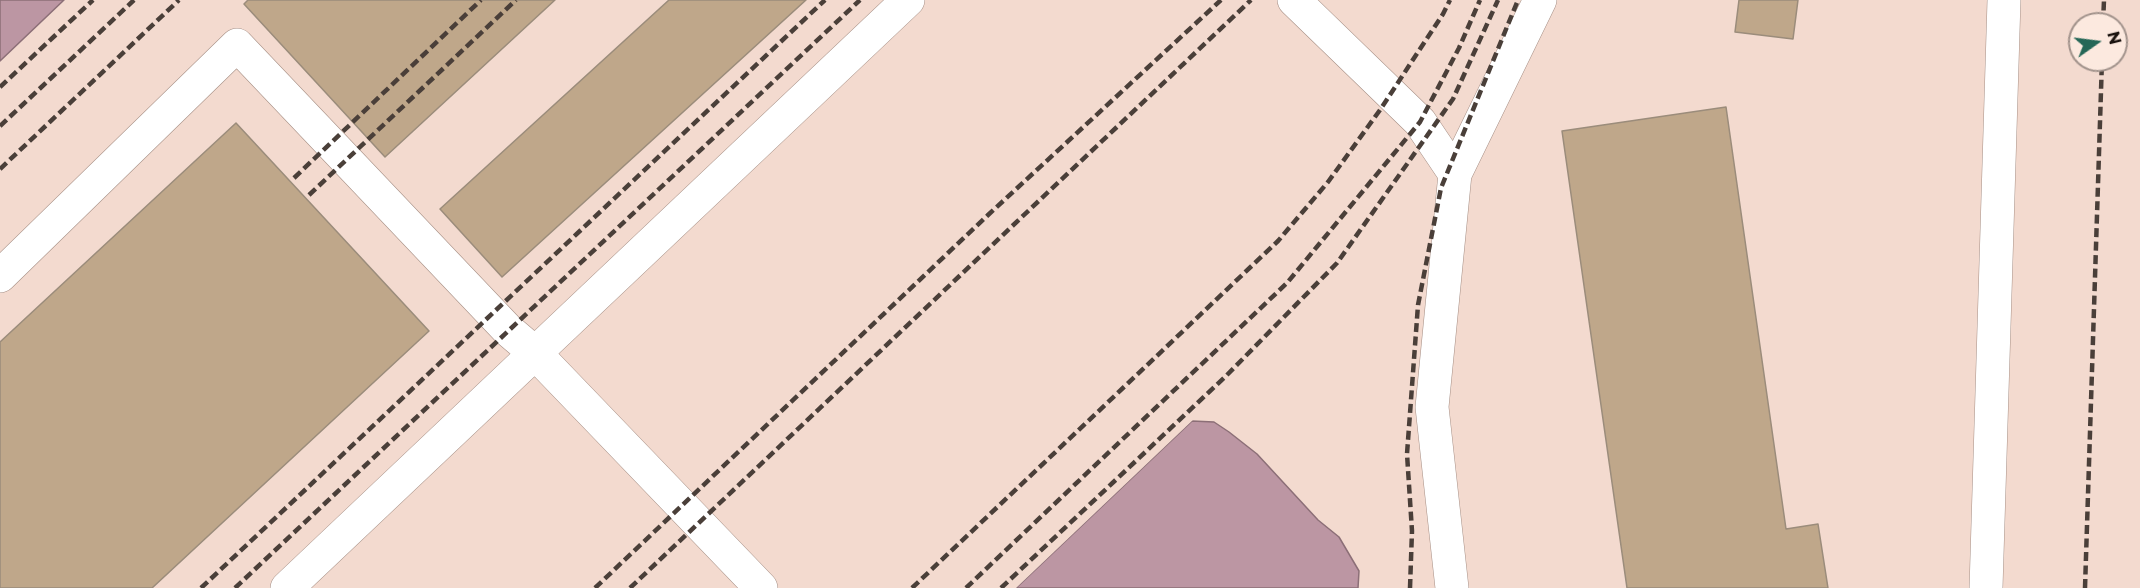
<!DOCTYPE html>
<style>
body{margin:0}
#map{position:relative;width:2140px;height:588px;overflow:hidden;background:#f3dacf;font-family:Montserrat,sans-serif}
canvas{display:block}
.north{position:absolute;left:2068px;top:12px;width:60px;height:60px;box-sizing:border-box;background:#fce9df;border:2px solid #a2938c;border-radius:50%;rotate:76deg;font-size:16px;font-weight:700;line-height:24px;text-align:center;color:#1b130f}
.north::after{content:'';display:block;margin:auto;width:21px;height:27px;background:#256757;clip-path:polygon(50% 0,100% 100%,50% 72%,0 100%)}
</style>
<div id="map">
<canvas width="2140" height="588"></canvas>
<div class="north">N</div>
</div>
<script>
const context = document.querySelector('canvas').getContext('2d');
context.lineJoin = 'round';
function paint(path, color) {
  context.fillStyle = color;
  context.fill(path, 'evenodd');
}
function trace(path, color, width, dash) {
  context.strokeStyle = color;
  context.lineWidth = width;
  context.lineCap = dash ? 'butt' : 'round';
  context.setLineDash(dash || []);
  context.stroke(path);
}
const water = new Path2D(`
 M0,0H64L0,61Z
 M1192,421L1214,422L1229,432L1257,454L1318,520L1339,537L1359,571L1358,588H1016Z`);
paint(water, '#bc96a3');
trace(water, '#8c6f77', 1.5);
paint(new Path2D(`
 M1195,418L1016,588H1013L1189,419Z`), '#f3dacf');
const building = new Path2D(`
 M248,0H555L385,157L244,4Z
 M669,0H806L502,277L440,209Z
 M1739,0H1798L1793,39L1735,32Z
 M1726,107L1786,529L1818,524L1828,588H1627L1562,131Z
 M236,123L429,331L152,588H0V342Z`);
paint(building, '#bfa78a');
trace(building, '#9b8c7b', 1.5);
const minor = new Path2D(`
 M1294,0L1420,122L1455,174
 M0,276L237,45L508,330L535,353L761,588
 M287,588L908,0
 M1452,588L1432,407L1455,174L1540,0
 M1986,588L2004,0`);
trace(minor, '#a68f85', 34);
trace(minor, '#fff', 33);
trace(new Path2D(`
 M2103,24L2104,0
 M0,87L93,0
 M0,126L134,0
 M0,169L179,0
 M294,178L481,0
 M309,195L516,0
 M201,588L825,0
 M235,588L860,0
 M595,588L988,215L1221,0
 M630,588L1251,0
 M912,588L1278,241L1328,182L1380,110L1443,14L1450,0
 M966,588L1287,283L1420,122L1459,48L1480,0
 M1001,588L1225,377L1337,263L1453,99L1498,0
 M1410,588L1412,531L1407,454L1418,305L1441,188L1518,0
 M2085,588L2102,60`), '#4a3f39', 4.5, [9, 4.5]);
</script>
